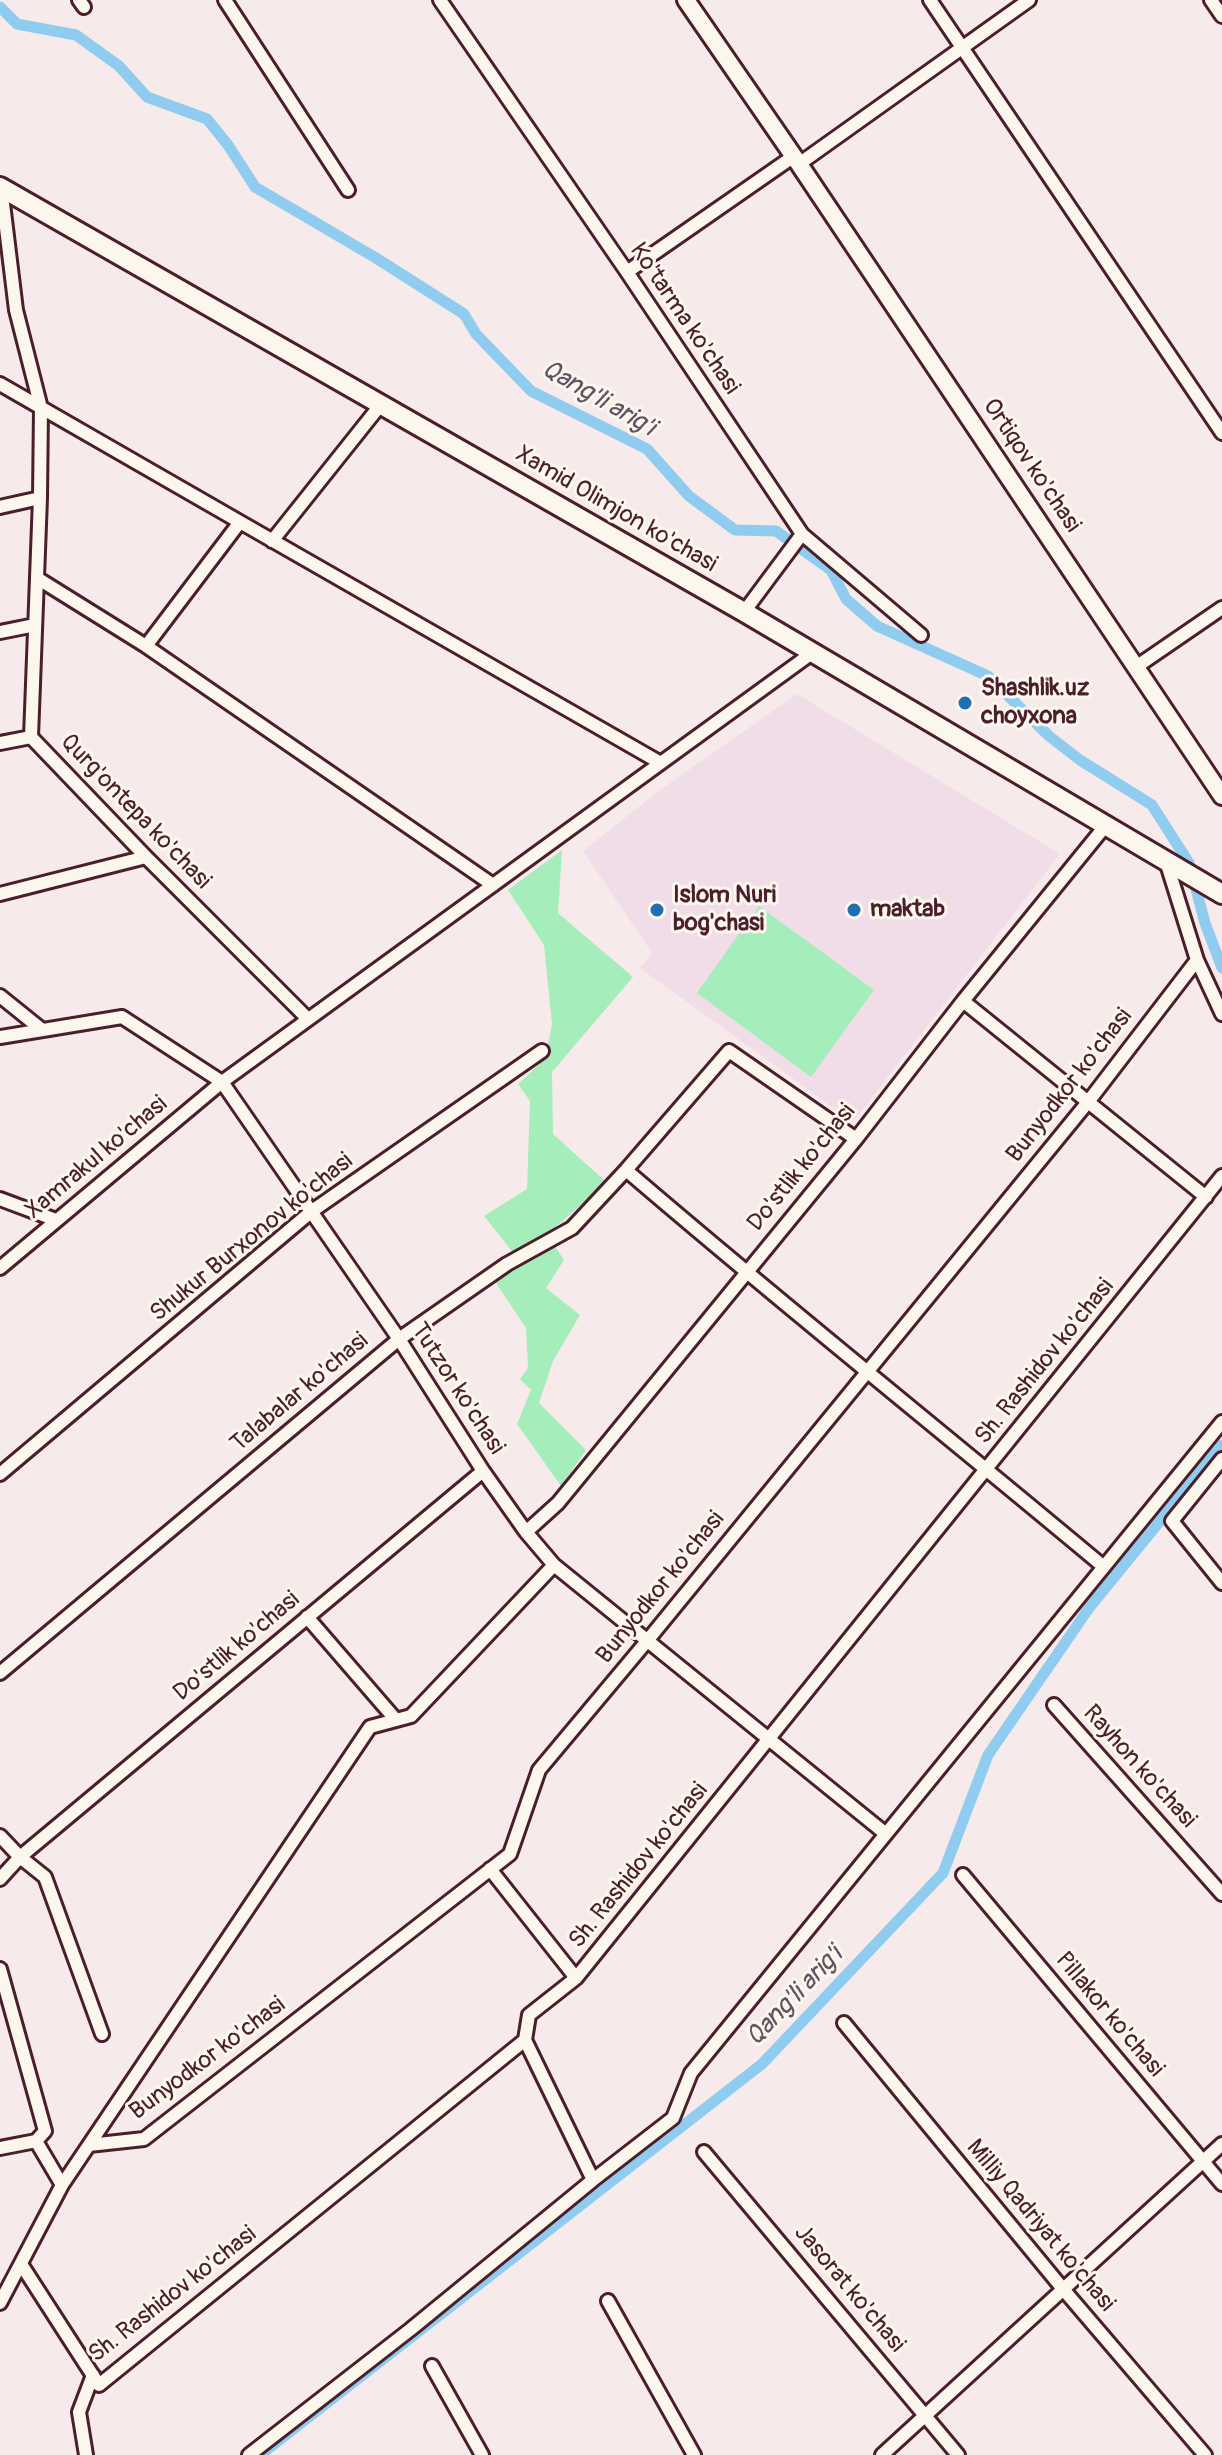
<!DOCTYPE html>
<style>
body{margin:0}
canvas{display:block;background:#f6ebea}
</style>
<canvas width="1222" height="2455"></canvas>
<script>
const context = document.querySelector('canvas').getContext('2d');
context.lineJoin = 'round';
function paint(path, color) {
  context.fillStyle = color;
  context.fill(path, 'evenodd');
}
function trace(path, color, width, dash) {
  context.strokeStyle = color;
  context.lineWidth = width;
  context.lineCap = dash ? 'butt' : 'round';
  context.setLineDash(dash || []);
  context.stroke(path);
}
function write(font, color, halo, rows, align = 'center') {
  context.font = font + ' Pangolin,sans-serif';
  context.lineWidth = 6;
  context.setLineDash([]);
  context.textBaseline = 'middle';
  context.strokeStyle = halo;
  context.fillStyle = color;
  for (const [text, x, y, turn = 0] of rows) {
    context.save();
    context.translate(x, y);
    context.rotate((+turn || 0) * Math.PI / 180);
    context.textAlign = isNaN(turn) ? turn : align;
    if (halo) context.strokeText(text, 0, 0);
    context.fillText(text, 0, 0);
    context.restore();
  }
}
paint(new Path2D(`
 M797,694L1060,854L853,1122L640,968L652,953L583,851L660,790Z`), '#f0dde8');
paint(new Path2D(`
 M562,850L558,913L633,977L552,1072L553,1134L605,1181C576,1210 550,1235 514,1254L484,1216L527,1189L530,1101L518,1084L545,1059L552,1024L544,945L508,890Z
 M759,906L874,990L811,1077L697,993Z
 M554,1245L564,1260L546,1288L580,1315L553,1361L539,1403L586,1450L561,1486L517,1424L531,1390L520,1379L528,1368L526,1328L494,1280L508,1269Z`), '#a5edbb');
trace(new Path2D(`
 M0,7L17,24L76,35L119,66L147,97L207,119L228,145L255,187L376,258L464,314L476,334L531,391L647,449L689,496L735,530L776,531L831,570L846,599L877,626L988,676L1049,736L1080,760L1152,805L1189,863L1205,923L1222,968
 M260,2455L762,2064L943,1873L988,1755L1089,1608L1222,1445`), '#8fccef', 11);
const minor = new Path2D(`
 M79,0L84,7
 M225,0L348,190
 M440,0L627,272L802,534L921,635
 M930,0L1222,433
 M1211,0L1222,16
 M799,164L1029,0
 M627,272L794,156
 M0,384L240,522L146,646L493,885
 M40,498L31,737L146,857L308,1019
 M0,507L40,498L41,408L16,310L1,187
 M240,522L659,762
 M272,541L382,403
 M37,578L146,646
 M744,612L802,534
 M0,632L35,625
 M1136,667L1222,608
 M0,743L31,737
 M1166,861L1197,960L1222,1014
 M0,894L146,857
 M0,996L41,1029
 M963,1001L1206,1197
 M0,1037L122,1017L222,1082L399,1339L483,1471L526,1532L554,1565L886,1834
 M626,1170C783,1305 945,1434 1104,1567
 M0,1199L56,1220
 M0,1268L222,1082L812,653
 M1222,1459L1172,1521L1222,1583
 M0,1474L312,1211L542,1051
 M526,1532L558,1503L856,1139L963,1001L1106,825
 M307,1617L396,1720
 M0,1673L399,1339L507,1264L572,1228L626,1170L729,1051L856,1139
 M1054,1705L1222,1894
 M0,1836L20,1857L45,1877L102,2034
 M490,1869L576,1978
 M963,1875L1222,2184
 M0,1879L20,1857L483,1471
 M0,1969L45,2131L36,2141
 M844,2023L1063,2289L1205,2455
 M525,2040L593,2180
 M89,2145L144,2139L510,1854L539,1770L647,1641L1088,1102L1197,960
 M0,2148L36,2141L62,2185
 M704,2152L958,2455
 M21,2264L99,2385L525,2040L529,2015L576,1978L1222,1176
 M608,2301L694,2455
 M0,2303L62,2185L370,1727L411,1716L554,1565
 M432,2366L482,2455
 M86,2455L79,2412L93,2375
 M249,2455L411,2329L593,2180L673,2118L691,2073L1222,1422
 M882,2455L1222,2144`);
const tertiary = new Path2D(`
 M686,0L799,164L1222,796`);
const secondary = new Path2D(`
 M0,187L744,612L1222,894`);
trace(minor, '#4a1f2b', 18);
trace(tertiary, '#4a1f2b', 22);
trace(secondary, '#4a1f2b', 24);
trace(minor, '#fbf7ec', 12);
trace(tertiary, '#fbf7ec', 16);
trace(secondary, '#fbf7ec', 18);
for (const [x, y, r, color] of [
 [965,703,8,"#1f6fb2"],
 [657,910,8,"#1f6fb2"],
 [854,910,8,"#1f6fb2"]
]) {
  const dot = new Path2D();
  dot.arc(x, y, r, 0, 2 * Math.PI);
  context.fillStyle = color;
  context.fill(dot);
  trace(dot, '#fbf7ec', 3);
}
write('24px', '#4a1f2b', '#fbf7ec', [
 ["Ko'tarma ko'chasi",684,319,56],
 ["Ortiqov ko'chasi",1031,466,56],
 ["Xamid Olimjon ko'chasi",616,510,30],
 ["Qurg'ontepa ko'chasi",135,812,46],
 ["Bunyodkor ko'chasi",1070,1086,-52],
 ["Xamrakul ko'chasi",97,1158,-40],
 ["Do'stlik ko'chasi",802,1168,-51],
 ["Shukur Burxonov ko'chasi",252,1238,-39],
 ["Sh. Rashidov ko'chasi",1045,1362,-51],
 ["Tutzor ko'chasi",457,1389,57],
 ["Talabalar ko'chasi",300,1393,-40],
 ["Bunyodkor ko'chasi",661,1588,-51],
 ["Do'stlik ko'chasi",237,1647,-40],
 ["Rayhon ko'chasi",1139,1767,48],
 ["Sh. Rashidov ko'chasi",639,1866,-51],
 ["Pillakor ko'chasi",1109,2015,50],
 ["Bunyodkor ko'chasi",208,2059,-37],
 ["Milliy Qadriyat ko'chasi",1040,2226,50],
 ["Jasorat ko'chasi",849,2289,50],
 ["Sh. Rashidov ko'chasi",173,2295,-38]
]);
write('bold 24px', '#4a1f2b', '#fbf7ec', [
 ["Shashlik.uz",981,689],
 ["choyxona",981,717],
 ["Islom Nuri",673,896],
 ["bog'chasi",673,924],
 ["maktab",870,910]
], 'left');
write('italic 26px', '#5f5366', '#fbf7ec', [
 ["Qang'li arig'i",598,399,30],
 ["Qang'li arig'i",795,1997,-46]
]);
</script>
